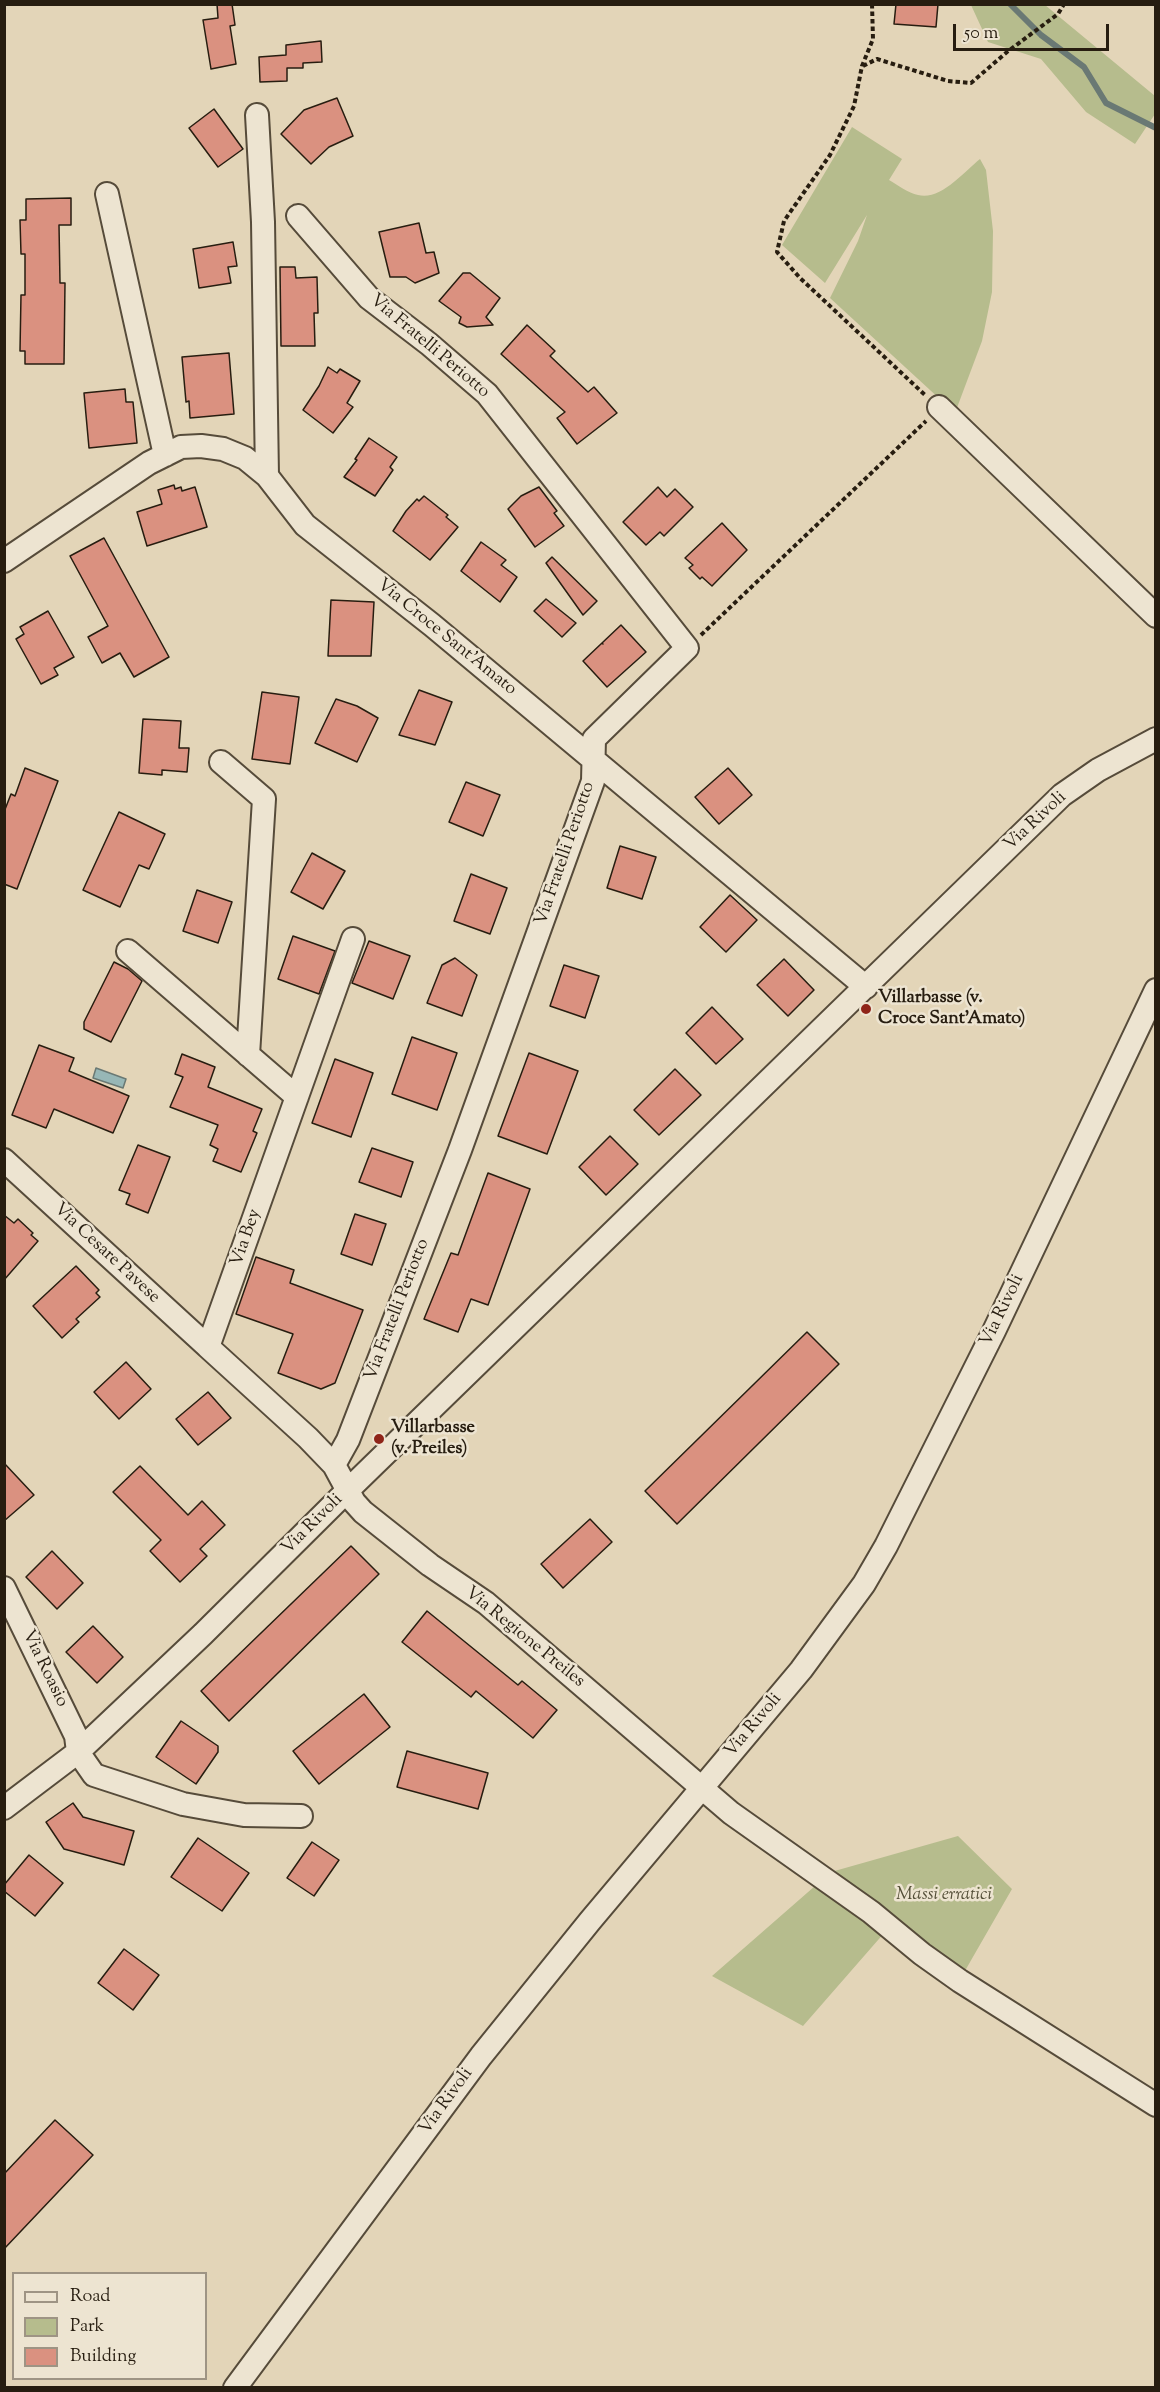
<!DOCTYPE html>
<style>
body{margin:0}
#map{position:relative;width:1160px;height:2392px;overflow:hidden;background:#e3d5b8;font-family:"Sorts Mill Goudy",serif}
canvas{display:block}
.frame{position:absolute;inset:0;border:6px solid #271d10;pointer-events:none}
.legend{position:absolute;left:12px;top:2272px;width:195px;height:108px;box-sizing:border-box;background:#ede4d1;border:2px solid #9e9484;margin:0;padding:8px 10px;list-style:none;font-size:18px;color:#271d10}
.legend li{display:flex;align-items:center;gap:12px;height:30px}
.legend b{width:30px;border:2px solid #9e9484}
.scale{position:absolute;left:953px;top:24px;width:156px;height:27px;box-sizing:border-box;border:3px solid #271d10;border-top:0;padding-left:8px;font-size:18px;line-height:21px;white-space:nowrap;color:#271d10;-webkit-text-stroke:4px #ede4d1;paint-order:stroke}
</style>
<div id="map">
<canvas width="1160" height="2392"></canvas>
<div class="frame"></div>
<ul class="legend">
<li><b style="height:8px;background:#ede4d1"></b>Road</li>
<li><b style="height:16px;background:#b6bc8d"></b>Park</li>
<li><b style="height:16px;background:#da9180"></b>Building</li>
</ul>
<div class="scale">50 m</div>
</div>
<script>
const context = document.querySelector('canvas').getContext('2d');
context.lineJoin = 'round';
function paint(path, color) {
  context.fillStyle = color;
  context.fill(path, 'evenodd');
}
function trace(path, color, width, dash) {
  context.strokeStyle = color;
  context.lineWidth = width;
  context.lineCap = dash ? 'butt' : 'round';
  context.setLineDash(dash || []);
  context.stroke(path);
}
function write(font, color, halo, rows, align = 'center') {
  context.font = font + ' "Sorts Mill Goudy",serif';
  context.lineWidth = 5;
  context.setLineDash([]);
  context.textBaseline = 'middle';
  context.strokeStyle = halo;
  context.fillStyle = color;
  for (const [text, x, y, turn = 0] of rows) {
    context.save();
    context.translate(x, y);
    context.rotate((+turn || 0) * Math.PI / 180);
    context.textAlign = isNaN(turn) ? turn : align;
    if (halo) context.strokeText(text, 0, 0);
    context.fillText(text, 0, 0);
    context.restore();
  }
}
paint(new Path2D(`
 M971,5H1045L1155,96V114L1135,144L1086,112L1041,59L988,42Z
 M852,127L902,159L889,180C898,185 908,193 918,195C940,201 964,172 980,159L986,170L993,231L992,292L982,341L955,413L830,298L858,241L867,215L825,283L782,245Z
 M958,1836L1012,1889L962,1976L892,1924L803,2026L712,1976L831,1872Z`), '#b6bc8d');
const water = new Path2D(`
 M96,1068L126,1079L123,1088L93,1078Z`);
paint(water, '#97b7b6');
trace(water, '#6a7974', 1.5);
trace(new Path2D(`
 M1010,4L1041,35L1084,67L1106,103L1156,128`), '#6a7974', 6);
const building = new Path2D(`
 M217,4H232L235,25L230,26L236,64L211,69L203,20L218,18Z
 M896,4H938L936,27L894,24Z
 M321,41L322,62L303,63V68H287V81L260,82L259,57L286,55V45Z
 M337,98L353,136L329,147L311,164L281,134L304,110Z
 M214,109L243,149L218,167L189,128Z
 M71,198V225H59L60,283H65L64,364H25V351H20L21,295H25V254H21L20,220H26V199Z
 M419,223L426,253L434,252L439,273L415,283L406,277H390L379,232Z
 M233,242L237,266L228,267L231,283L199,288L193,249Z
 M280,267H295L296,278L317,277L318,313H314L315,346H281Z
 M463,273H470L500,298L486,317L493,325L467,327L459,323L461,317L439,301Z
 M527,325L555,351L550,356L588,392L594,387L617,413L577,444L557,418L565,412L501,354Z
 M229,353L234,414L190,418L189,401L186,402L182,357Z
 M328,367L337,373L340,369L360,381L347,403L353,407L333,433L303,410L319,386Z
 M125,389L126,402H133L137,443L89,448L84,393Z
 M369,438L397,457L390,467L393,470L375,496L344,477L357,460L355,459Z
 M174,485L175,489L181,487L182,491L195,487L207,527L147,546L137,512L162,504L158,490Z
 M539,487L557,511L554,513L564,526L535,547L508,509L521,496Z
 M658,487L667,497L675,489L693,507L664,536L660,532L646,545L623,522Z
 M424,496L448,515L446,517L458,527L430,560L393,531L406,511L417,499L419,501Z
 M722,523L747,550L712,586L702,577L700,579L689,568L693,565L685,558Z
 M104,538L169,657L134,677L120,653L102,663L88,637L108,626L70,556Z
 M481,542L506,560L501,565L517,577L500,602L461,571Z
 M552,557L597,601L583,615L546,563Z
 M546,599L576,623L562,637L534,611Z
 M331,600L374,602L371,656H328Z
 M48,611L74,657L54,668L58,675L41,684L16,639L24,634L20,627Z
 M621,625L646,652L607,687L583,661L602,643L603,644L602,643Z
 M419,690L452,702L435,745L399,735Z
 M262,692L299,697L290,764L252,759Z
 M336,699L357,706L378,718L357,762L315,743Z
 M143,719L181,721L179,748H189L187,772L162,770V775L139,773Z
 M25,768L58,781L17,889L4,884V812L11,794L15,796Z
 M728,768L752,795L719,824L695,797Z
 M466,782L500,795L483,836L449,822Z
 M119,812L165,834L149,869L139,865L120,907L83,890Z
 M620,846L656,857L642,899L607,888Z
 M312,853L345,871L323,909L291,892Z
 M471,874L507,888L490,934L454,921Z
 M197,890L232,902L218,943L183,931Z
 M730,895L757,920L726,952L700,927Z
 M293,936L335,951L319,994L278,979Z
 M369,941L410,956L393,999L352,983Z
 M455,958L477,975L462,1016L427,1003L442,965Z
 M784,959L814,990L788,1016L757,985Z
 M114,962L128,969L142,981L111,1042L84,1029V1022Z
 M564,965L599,976L585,1018L550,1006Z
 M712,1007L743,1039L716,1064L686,1033Z
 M412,1037L457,1053L437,1110L392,1094Z
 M39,1045L74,1058L69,1071L129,1096L113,1133L54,1109L46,1128L12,1115Z
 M529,1053L578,1071L547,1154L498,1136Z
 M182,1054L215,1067L208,1087L262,1109L253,1131L257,1133L241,1172L213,1161L218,1149L210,1145L218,1125L170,1107L183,1077L175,1074Z
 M335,1059L373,1073L351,1137L312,1123Z
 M675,1069L701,1095L659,1135L634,1110Z
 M610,1136L638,1164L606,1195L579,1167Z
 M138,1145L170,1157L148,1213L126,1204L130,1194L119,1190Z
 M372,1148L413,1162L401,1197L359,1182Z
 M488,1173L530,1189L488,1305L471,1299L458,1332L424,1319L451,1253L458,1255Z
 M355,1214L386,1224L372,1265L341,1254Z
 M4,1215L14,1223L18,1219L33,1233L31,1235L38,1241L4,1280Z
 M256,1257L294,1270L290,1283L363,1310L335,1383L321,1389L278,1373L293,1334L236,1314Z
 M76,1266L99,1290L96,1293L100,1297L76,1319L79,1322L62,1338L33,1306Z
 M807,1332L839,1364L677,1524L645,1491Z
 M126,1362L151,1389L119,1419L94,1392Z
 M208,1392L231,1418L198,1445L176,1419Z
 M4,1463L34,1495L4,1521Z
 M140,1466L188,1515L202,1501L225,1525L200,1549L207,1556L180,1582L150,1551L161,1540L113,1492Z
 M590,1519L612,1542L563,1588L541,1564Z
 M351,1546L379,1574L229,1721L201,1691Z
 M52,1551L83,1583L57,1609L26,1577Z
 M427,1611L518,1685L522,1681L557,1710L533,1738L476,1691L471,1697L402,1642Z
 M93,1626L123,1657L97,1683L66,1652Z
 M364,1694L390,1727L319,1784L293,1751Z
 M181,1721L218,1746V1752L196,1784L156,1757Z
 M407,1751L488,1773L478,1809L397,1787Z
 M73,1803L83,1817L134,1831L124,1865L64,1849L46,1822Z
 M198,1838L249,1873L222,1911L171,1877Z
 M312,1842L339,1860L314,1896L287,1878Z
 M29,1855L63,1883L35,1916L4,1891V1885Z
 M124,1949L159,1975L133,2010L98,1983Z
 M55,2120L93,2155L4,2249V2174Z`);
paint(building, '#da9180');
trace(building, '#271d10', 1.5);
const minor = new Path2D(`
 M257,115L263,222L267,476
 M107,194L165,455
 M298,216L369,298L429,344L487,394L687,648L594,739L593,781L460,1150L348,1440L334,1465
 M939,407L1156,616
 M4,561L149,463L181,447L201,446L223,449L245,458L267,476L305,525L432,625L866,987
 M221,762L264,799L248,1055
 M353,939L208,1347L308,1438L334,1465L354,1502L363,1512L430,1565L486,1603L731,1813L871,1912L922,1954L960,1981L1156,2105
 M128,951L297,1097
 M4,1160L208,1347
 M4,1588L76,1736L78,1752L94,1775L183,1804L244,1815L301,1816
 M4,1808L78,1752L203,1634L348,1490L1062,795L1098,770L1156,739
 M235,2388L481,2056L590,1921L801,1670L864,1584L886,1546L994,1331L1156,990`);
trace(minor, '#564b3a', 26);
trace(new Path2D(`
 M872,4L873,39L862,66L854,106L830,155L784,221L777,252L800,278L925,395
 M863,66L877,59L948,81L971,83L1007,52L1058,14L1064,4
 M701,635L926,421`), '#271d10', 4, [4.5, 3]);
trace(minor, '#ede4d1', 22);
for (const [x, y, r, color] of [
 [866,1009,6,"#8f2418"],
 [379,1439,6,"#8f2418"]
]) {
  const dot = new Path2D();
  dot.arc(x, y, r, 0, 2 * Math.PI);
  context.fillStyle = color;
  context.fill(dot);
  trace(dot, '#ede4d1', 2);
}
write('18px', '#271d10', '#ede4d1', [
 ["Via Fratelli Periotto",429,347,40],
 ["Via Croce Sant'Amato",446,638,39],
 ["Via Rivoli",1036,822,-43],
 ["Via Fratelli Periotto",566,854,-71],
 ["Via Bey",247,1238,-71],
 ["Via Cesare Pavese",106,1254,43],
 ["Via Fratelli Periotto",398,1310,-69],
 ["Via Rivoli",1003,1311,-64],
 ["Via Rivoli",313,1525,-45],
 ["Via Regione Preiles",524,1638,39],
 ["Via Roasio",44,1669,64],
 ["Via Rivoli",754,1726,-50],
 ["Via Rivoli",447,2102,-54]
]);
write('bold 18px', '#271d10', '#ede4d1', [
 ["Villarbasse (v.",878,999],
 ["Croce Sant'Amato)",878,1020],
 ["Villarbasse",391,1429],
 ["(v. Preiles)",391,1450]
], 'left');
write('italic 18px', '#524d36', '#ede4d1', [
 ["Massi erratici",944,1896]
]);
</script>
